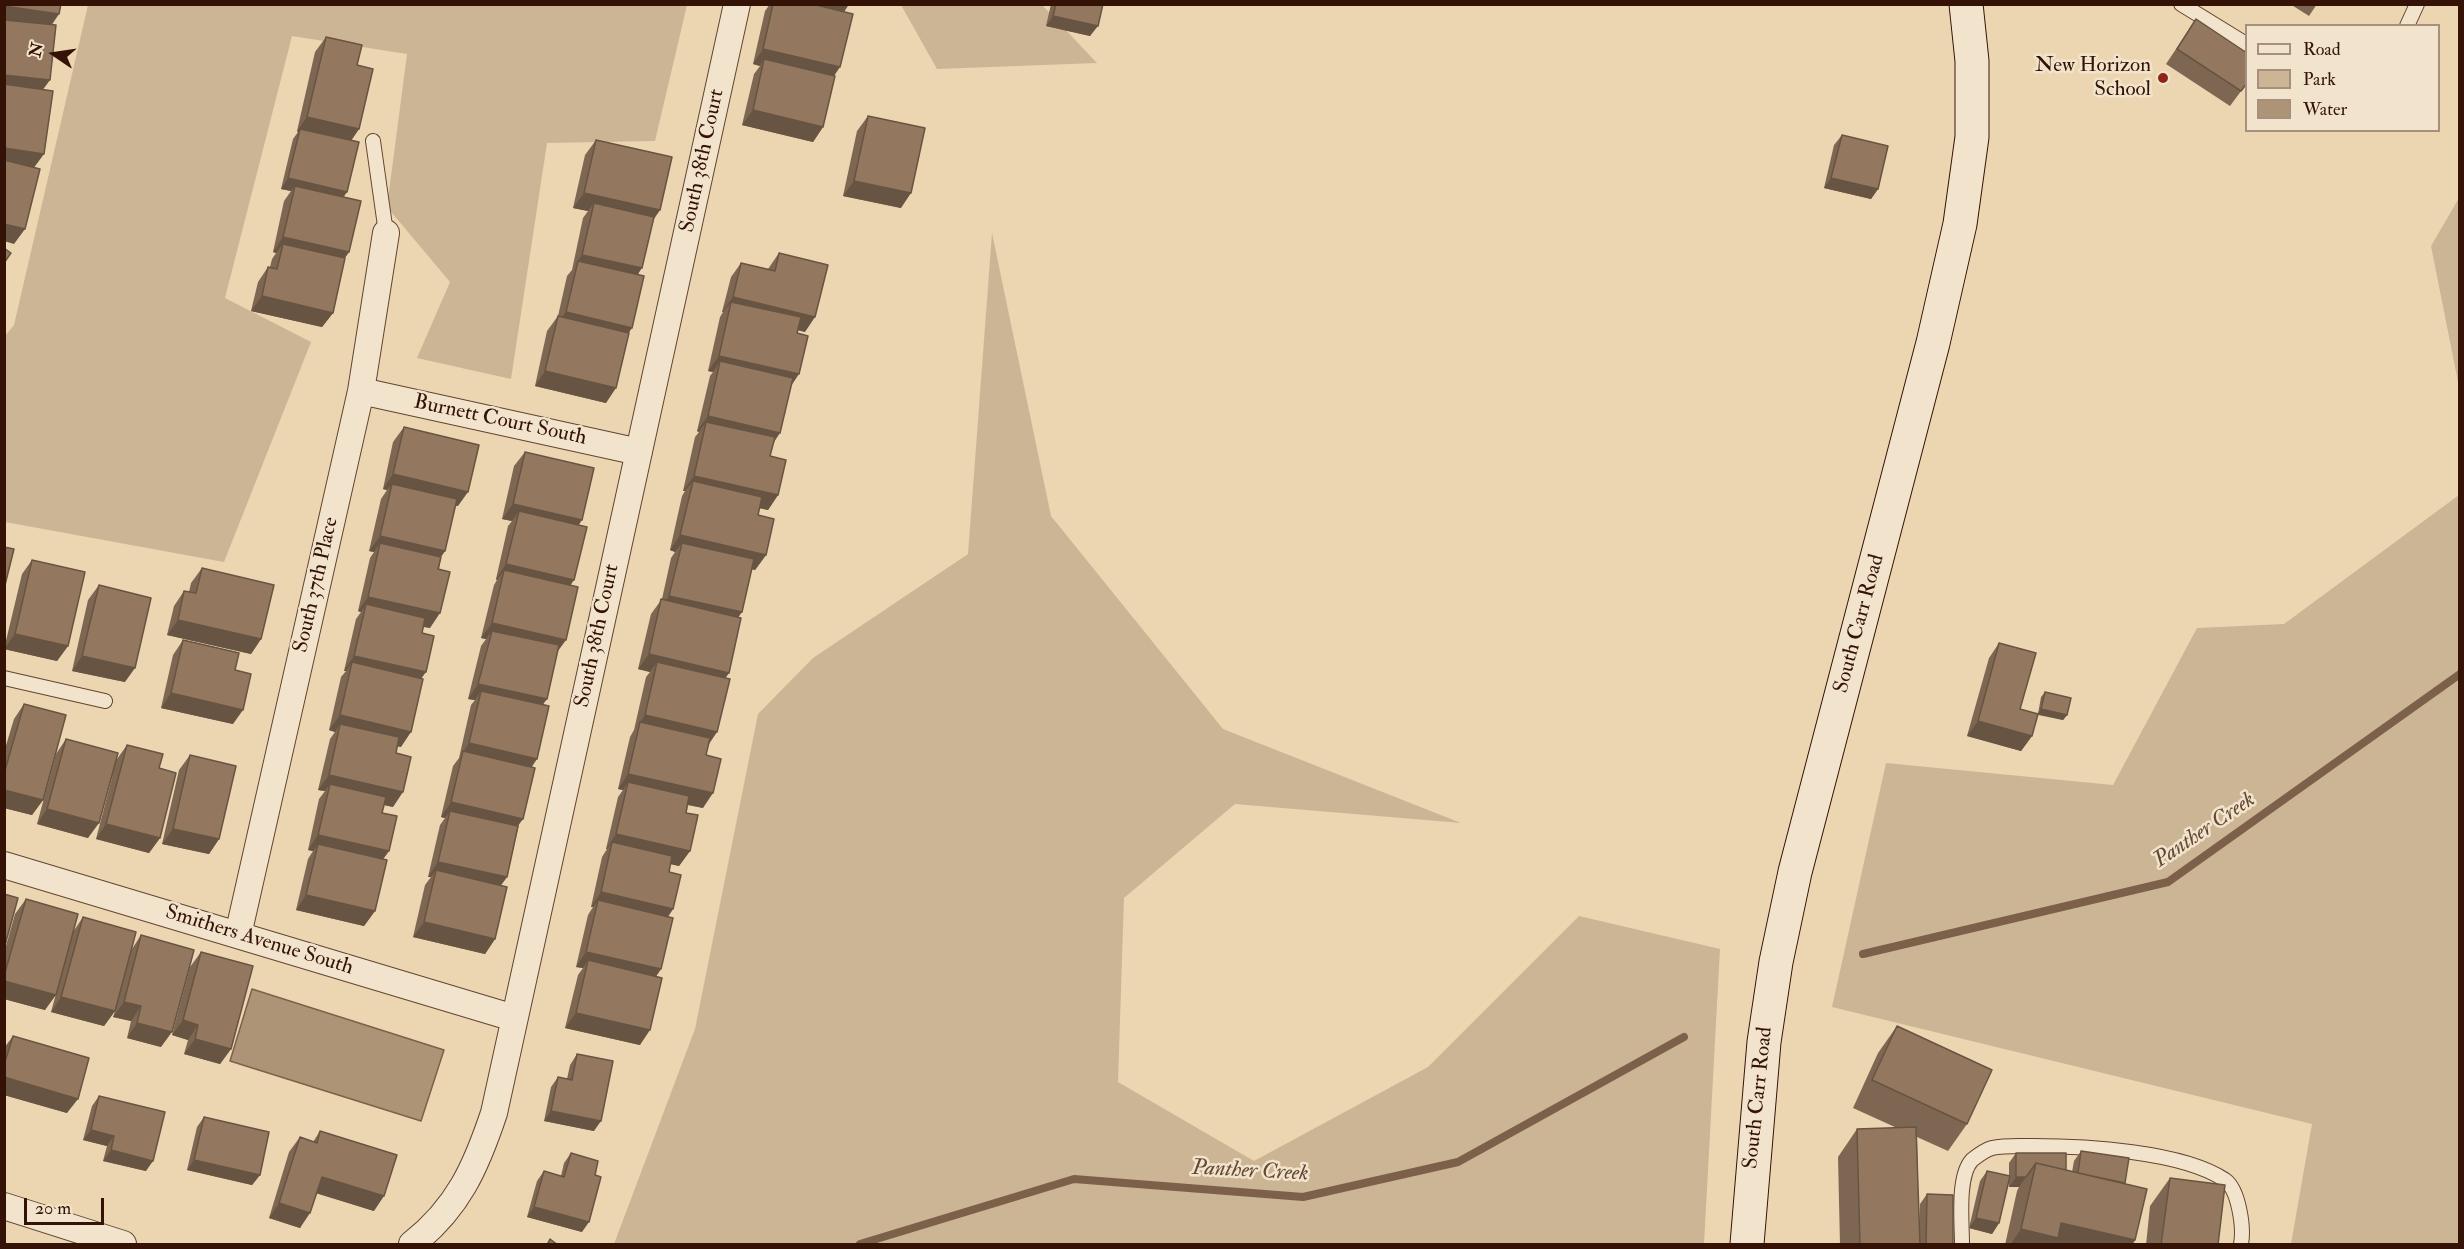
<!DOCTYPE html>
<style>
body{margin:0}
#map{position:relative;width:2464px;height:1249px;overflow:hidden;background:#ebd6b1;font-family:"IM FELL Double Pica",serif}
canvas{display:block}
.frame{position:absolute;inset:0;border:6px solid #341306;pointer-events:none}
.legend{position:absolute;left:2245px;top:24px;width:195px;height:108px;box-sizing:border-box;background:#f2e4cc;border:2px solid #a6907d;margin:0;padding:8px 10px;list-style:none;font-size:18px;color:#341306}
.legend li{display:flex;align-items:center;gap:12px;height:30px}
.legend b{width:30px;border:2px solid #a6907d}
.north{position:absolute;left:24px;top:24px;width:60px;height:60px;-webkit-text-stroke:4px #f2e4cc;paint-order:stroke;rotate:283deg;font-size:16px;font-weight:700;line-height:24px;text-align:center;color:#341306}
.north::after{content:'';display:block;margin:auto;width:21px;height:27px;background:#341306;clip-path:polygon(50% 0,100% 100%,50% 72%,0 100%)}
.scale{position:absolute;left:24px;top:1198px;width:80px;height:27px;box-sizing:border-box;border:3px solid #341306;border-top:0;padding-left:8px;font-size:18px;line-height:21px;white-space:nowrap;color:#341306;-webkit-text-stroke:4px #f2e4cc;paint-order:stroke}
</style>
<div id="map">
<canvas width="2464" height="1249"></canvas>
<div class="frame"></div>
<ul class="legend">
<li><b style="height:8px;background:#f2e4cc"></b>Road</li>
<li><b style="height:16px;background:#ccb594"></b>Park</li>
<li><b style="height:16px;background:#ad9477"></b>Water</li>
</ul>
<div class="north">N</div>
<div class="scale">20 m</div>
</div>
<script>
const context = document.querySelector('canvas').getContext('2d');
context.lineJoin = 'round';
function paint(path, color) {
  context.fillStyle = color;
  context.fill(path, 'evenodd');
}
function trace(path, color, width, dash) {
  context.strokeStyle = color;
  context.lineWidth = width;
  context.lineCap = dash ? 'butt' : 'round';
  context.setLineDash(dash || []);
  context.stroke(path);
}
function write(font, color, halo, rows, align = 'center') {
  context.font = font + ' "IM FELL Double Pica",serif';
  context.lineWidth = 5;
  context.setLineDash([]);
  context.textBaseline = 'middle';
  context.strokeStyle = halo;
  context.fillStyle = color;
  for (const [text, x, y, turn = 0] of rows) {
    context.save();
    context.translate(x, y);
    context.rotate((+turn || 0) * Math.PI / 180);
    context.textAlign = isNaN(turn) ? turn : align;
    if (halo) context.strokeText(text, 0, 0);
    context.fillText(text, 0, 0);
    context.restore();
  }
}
paint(new Path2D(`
 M88,5H687L655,141L547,143L511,379L417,358L450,282L387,207L407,54L292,36L225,298L311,342L224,562L5,522L4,337L14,325Z
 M901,5H1042L1097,63L937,69Z
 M2459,198V387L2431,246Z
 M992,233L1051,516L1223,729L1461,823L1235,804L1124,898L1118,1082L1254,1161L1428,1067L1579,916L1720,949L1704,1244H614L695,1029L758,714L813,658L968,554Z
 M2459,495V1244H2291L2312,1124L1832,1007L1886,763L2113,785L2197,628L2284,624Z`), '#ccb594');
const water = new Path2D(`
 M252,989L444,1050L421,1121L230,1061Z`);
paint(water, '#ad9477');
trace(water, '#7d604a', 1.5);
trace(new Path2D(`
 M1863,954L2168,882L2460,674
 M860,1244L1074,1179L1303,1197L1458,1162L1684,1037`), '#7d604a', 8);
const lane = new Path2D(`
 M2181,4L2246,44
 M2407,26L2417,4
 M373,141L386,233
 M4,678L105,701
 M1962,1244C1962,1223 1957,1176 1972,1160C1977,1156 1985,1150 1992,1148C2005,1145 2019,1146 2033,1146C2084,1146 2182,1151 2225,1180C2239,1190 2244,1228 2241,1244`);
const street = new Path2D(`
 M361,391L639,452
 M4,865L514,1018
 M238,935L361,391L386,233
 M4,1206L123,1244
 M412,1244C458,1208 476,1167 494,1113L737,4`);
const secondary = new Path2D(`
 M1747,1244L1764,1042L1776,962L1795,872L1933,343L1960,224L1972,137V61L1966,4`);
trace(lane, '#624431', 16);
trace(street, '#624431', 28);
trace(secondary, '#341306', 35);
trace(lane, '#f2e4cc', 14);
trace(street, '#f2e4cc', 26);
trace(secondary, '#f2e4cc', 33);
paint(new Path2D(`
 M770,4H849L844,12L834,75L823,127L813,142L742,125L754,74L760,66L753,64L765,11Z
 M1051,4H1103L1090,36L1046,26Z
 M2290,4H2317L2309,16Z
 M2196,19L2247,83L2230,106L2166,64Z
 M326,37L357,65L359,129L351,141L344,197L349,252L345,258L333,313L322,327L251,311L258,282L268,267H270L272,259L276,253L273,252L284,201L291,191L281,189L293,139L298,132L297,131L315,52Z
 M868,116L901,208L843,196L857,131Z
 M1842,135L1878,189L1871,199L1824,188L1834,145Z
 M596,140L660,210L654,219L638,275L629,333L606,403L535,386L547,331L558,316L567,276L572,270L583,218L588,211L573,208L585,155Z
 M779,253L805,332L798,330L791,386L774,442L770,456L778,495L768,510L759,508L758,515L766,555L755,570L752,569L742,612L738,617L729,673L725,678L706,755L703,808L687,805L686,813L690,851L679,866L670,864L669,872L673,909L668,917L661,969L656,976L640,1045L565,1028L578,975L583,968L576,967L588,915L593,907H591L602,857L607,849H606L618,797L623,790L618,789L630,737L634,730L646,677L650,672L638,669L651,614L662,599L671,558L675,552L670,550L682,496L685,491H683L695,437L699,432L697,431L710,376L713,372L708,371L720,317L723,312H722L731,277L741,263L768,269Z
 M404,427L458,506H455L445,551L441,557L430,628L423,627L422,633L421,679L401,747L397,746L396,753L393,807L384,805L382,813L389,851L383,859L375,911L364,926L296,910L308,859L313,851L308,850L319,799L325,791L318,790L330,739L335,732L329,730L341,677L346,671H344L356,619L361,612L358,611L370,558L374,552L369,551L381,499L387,490L383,489L393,442Z
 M525,452L578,525L571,585L557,652L543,705L532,767L507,877L501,885L495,939L485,954L413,937L425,885L431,877H428L440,825L445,818L441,817L453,766L459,758L471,705L475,700L468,699L481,646L486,639L481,638L494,585L497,580L496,579L508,526L512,521L502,519L514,466Z
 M32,560L68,646L57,661L4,649L22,574Z
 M202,568L261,639L251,654L167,635L174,606L184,591L189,592L191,583Z
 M99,585L125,682L72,671L88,600Z
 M183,640L235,670L233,724L161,708L173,655Z
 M1999,643L2020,709L2038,714L2041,697L2045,692L2067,715L2063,720L2038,715L2032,736L2021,751L1967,736L1989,658Z
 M24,704L43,800L32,815L4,808V752L14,719Z
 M66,739L117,759L127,745L159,768L160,838L149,853L96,839L113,774L88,838L37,824L56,754Z
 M190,755L219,839L209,854L162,844L179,770Z
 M26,899L73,932L83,917L132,949L141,935L161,1047L127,1038L131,1021L113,1017L116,1008L115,1011L104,1026L51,1012L60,979L45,1010L4,999V953L15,914Z
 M201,952L231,1049L220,1064L184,1054L188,1040L172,1035L190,967Z
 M1897,1026L1967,1124L1948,1151L1917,1137L1919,1233L1920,1204L1927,1194L1953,1245H1840L1838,1157L1857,1129L1897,1128L1853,1108L1878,1053Z
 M13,1036L67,1113L4,1095V1048Z
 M577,1054L594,1131L544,1121L551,1087L558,1077L567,1079L570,1065Z
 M99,1096L146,1171L103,1161L107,1146L83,1140L92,1106Z
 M204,1117L260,1175L252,1185L187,1170L197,1127Z
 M320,1131L374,1211L317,1193L300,1228L269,1218L289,1152L300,1137L313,1142Z
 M2081,1151L2125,1183L2135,1240L2132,1245H2005L2017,1191L2019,1187H2009V1178L1999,1223L1992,1234L1969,1228L1980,1181L1987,1171L2009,1176V1163L2016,1153L2072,1172L2074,1161Z
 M571,1153L582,1232L527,1217L537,1181L544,1171L561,1176L564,1163Z
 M2170,1178L2218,1245H2146L2150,1206Z`), '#7e6752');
paint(new Path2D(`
 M790,4H849L841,16Z
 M4,6L59,14L49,29L4,23Z
 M1053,16L1098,26L1090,36L1046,26Z
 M763,49L840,67L830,82L764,59L760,66L753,64Z
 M4,75L50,80L39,95L4,92Z
 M753,110L823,127L813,142L742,125Z
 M307,117L359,129L349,143L300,129L298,132L297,131Z
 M4,148L44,154L33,169L4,165Z
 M288,178L347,192L340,202L295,186L291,191L281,189Z
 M1831,178L1878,189L1871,199L1824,188Z
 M854,181L911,193L901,208L843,196Z
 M584,193L660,210L649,225L594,203L588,211L573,208Z
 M4,224L25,229L14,244L4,241Z
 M283,237L349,252L338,267L283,244L276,253L273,252Z
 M582,255L642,268L632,283L578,261L572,269Z
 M262,296L333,313L322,327L251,311Z
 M733,297L815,317L805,332L728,313L731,302L723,312H722Z
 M566,312L632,328L622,343L555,327Z
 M719,356L799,374L789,389L720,361L713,372L708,371Z
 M545,371L616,388L606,403L535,386Z
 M708,416L780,433L770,448L706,422L699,432L697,431Z
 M393,474L468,492L458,506L390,491L392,484L387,490L383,489Z
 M694,476L778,495L768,510L690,492L693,481L685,491H683Z
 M513,504L582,520L572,535L519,511L512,521L502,519Z
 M680,535L766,555L755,570L679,553L682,543L675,552L670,550Z
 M380,536L445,551L434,566L380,543L374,552L369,551Z
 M506,564L574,580L564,595L504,570L497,580L496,579Z
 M669,596L742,612L731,627L659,610Z
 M368,597L440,613L430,628L364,613L366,604L361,612L358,611Z
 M178,620L261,639L251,654L167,635Z
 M492,623L566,640L555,655L492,631L486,639L481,638Z
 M15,634L68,646L57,661L4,649Z
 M649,654L729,673L718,688L657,662L650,672L638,669Z
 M82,656L135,668L125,682L72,671Z
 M354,656L426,672L415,687L352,662L346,671H344Z
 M478,684L547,699L536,714L481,691L475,700L468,699Z
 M171,693L243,710L233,724L161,708Z
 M2041,709L2067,715L2063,720L2037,714Z
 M340,715L411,732L401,747L338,732L340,724L335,732L329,730Z
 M645,715L717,732L707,747L640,722L634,730Z
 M1978,721L2032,736L2021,751L1967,736Z
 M469,743L537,759L527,774L463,752Z
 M628,774L713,793L703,808L626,790L628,782L623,790L618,789Z
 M329,775L403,792L393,807L328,792L330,784L325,791L318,790Z
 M4,790L43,800L32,815L4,808Z
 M451,802L523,819L512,834L450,811L445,818L441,817Z
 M47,809L99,823L88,838L37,824Z
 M106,824L160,838L149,853L96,839Z
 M173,829L219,839L209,854L162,844Z
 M616,834L690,851L679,866L611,850L612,842L607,849H606Z
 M318,835L389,851L378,866L318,844L313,851L308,850Z
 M438,862L507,877L496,892L436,870L431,877H428Z
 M601,892L673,909L663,923L598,900L593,907H591Z
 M306,895L375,911L364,926L296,910Z
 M424,922L495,939L485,954L413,937Z
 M586,952L661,969L651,984L588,960L583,968L576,967Z
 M4,981L56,995L45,1010L4,999Z
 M61,997L115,1011L104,1026L51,1012Z
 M124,1002L141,1006L131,1021L113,1017Z
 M576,1013L650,1030L640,1045L565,1028Z
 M183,1020L198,1025L188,1040L172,1035Z
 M137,1023L172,1032L161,1047L127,1038Z
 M195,1039L231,1049L220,1064L184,1054Z
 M4,1077L78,1099L67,1113L4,1095Z
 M551,1111L601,1121L594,1131L544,1121Z
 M91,1130L114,1136L107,1146L83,1140Z
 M111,1150L153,1161L146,1171L103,1161Z
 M194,1160L260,1175L252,1185L187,1170Z
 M322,1177L384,1196L374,1211L312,1192Z
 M2016,1177H2026L2019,1187H2009Z
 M279,1203L310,1213L300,1228L269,1218Z
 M534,1207L589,1222L582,1232L527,1217Z
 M1976,1218L1999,1223L1992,1234L1969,1228Z
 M2061,1223L2135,1240L2132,1245H2010L2021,1229Z`), '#675442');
const building = new Path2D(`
 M4,4H61L59,14L4,6Z
 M773,4H812L853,14L840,67L763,49Z
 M1056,4H1103L1098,26L1053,16Z
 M2196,19L2247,53V83L2241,91L2177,49Z
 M4,20L56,25L50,80L4,75Z
 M326,37L362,45L357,65L373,69L359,129L307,117Z
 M764,59L835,76L823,127L753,110Z
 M4,84L53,91L44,154L4,148Z
 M868,116L925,128L911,193L854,181Z
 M300,129L359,142L347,192L288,178Z
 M1842,135L1888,146L1878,189L1831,178Z
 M596,140L672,157L660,210L584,193Z
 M4,160L40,169L25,229L4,224Z
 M295,186L361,201L349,252L283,237Z
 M594,203L654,217L642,268L582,255Z
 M283,244L345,258L333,313L262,296L268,267L277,269Z
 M4,248L11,253L4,263Z
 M779,253L828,265L815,317L733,297L741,263L775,271Z
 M578,261L644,276L632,328L566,312Z
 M731,302L801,317L797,333L808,336L799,374L719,356Z
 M558,316L629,333L616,388L545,371Z
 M720,361L793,378L780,433L708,416Z
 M706,422L775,437L770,456L786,460L778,495L694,476Z
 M404,427L479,445L468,492L393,474Z
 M525,452L594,468L582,520L513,504Z
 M693,481L762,497L758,515L774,519L766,555L680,535Z
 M392,484L457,499L445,551L380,536Z
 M519,511L587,527L574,580L506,564Z
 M380,543L441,557L438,569L450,572L440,613L368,597Z
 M682,543L754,559L742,612L669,596Z
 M4,547L14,549L4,589Z
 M32,560L85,572L68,646L15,634Z
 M202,568L274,585L261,639L178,620L184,591L196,593Z
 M504,570L578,587L566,640L492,623Z
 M99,585L151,598L135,668L82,656Z
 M661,599L741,618L729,673L649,654Z
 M366,604L425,618L422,633L434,636L426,672L354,656Z
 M492,631L559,645L547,699L478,684Z
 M183,640L239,653L235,670L251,674L243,710L171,693Z
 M1999,643L2036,653L2020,709L2038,714L2032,736L1978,721Z
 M352,662L423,679L411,732L340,715Z
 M657,662L730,679L717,732L645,715Z
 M481,691L549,706L537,759L469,743Z
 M2045,692L2071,698L2067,715L2041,709Z
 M24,704L66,715L43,800L4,790V774Z
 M640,722L710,738L706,755L721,759L713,793L628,774Z
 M340,724L399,737L396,753L411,757L403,792L329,775Z
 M66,739L118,753L99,823L47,809Z
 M127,745L163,754L159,768L176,773L160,838L106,824Z
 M463,751L535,768L523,819L451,802Z
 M190,755L236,766L219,839L173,829Z
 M628,782L689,796L686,813L698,815L690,851L616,834Z
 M330,784L386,797L382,813L397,816L389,851L318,835Z
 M450,811L518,826L507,877L438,862Z
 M612,842L672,856L669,872L681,875L673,909L601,892Z
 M318,844L387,860L375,911L306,895Z
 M436,870L507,887L495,939L424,922Z
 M4,894L18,898L4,949Z
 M26,899L78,914L56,995L4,981V976Z
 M598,900L673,918L661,969L586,952Z
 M83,917L136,932L115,1011L61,997Z
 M141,935L194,950L172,1032L137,1023L141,1006L124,1002Z
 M201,952L253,966L231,1049L195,1039L198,1025L183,1020Z
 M588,960L662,978L650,1030L576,1013Z
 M1897,1026L1992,1070L1967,1124L1872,1080Z
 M13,1036L89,1058L78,1099L4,1077V1065Z
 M577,1054L613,1061L601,1121L551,1111L558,1077L572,1080Z
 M99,1096L165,1112L153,1161L111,1150L114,1136L91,1130Z
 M204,1117L269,1132L260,1175L194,1160Z
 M1916,1127L1920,1245H1860L1857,1129Z
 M320,1131L397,1155L384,1196L322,1177L310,1213L279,1203L300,1137L317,1143Z
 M2081,1151L2129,1158L2125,1183L2078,1173Z
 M571,1153L598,1161L595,1175L601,1177L589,1222L534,1207L544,1171L564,1177Z
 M2016,1153H2066V1170L2036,1163L2026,1177H2016Z
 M2036,1163L2147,1189L2135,1240L2061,1223L2058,1238L2021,1229Z
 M1987,1171L2010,1176L1999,1223L1976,1218Z
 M2170,1178L2225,1185L2218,1245H2161Z
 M1927,1194L1953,1195V1245H1926Z
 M550,1239L558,1245H547Z`);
paint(building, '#93785f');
trace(building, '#675442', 1.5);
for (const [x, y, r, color] of [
 [2163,78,6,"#8f2418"]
]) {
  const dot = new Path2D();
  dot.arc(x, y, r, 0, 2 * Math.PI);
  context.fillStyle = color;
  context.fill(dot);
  trace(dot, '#f2e4cc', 2);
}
write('21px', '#341306', '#f2e4cc', [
 ["New Horizon",2151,66],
 ["School",2151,90]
], 'right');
write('21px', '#341306', '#f2e4cc', [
 ["South 38th Court",703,161,-78],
 ["Burnett Court South",500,421,12],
 ["South 37th Place",317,585,-77],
 ["South Carr Road",1860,624,-75],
 ["South 38th Court",598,636,-78],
 ["Smithers Avenue South",259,941,17],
 ["South Carr Road",1759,1098,-84]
]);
write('italic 22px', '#644733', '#f2e4cc', [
 ["Panther Creek",2205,831,-34],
 ["Panther Creek",1250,1172,3]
]);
</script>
